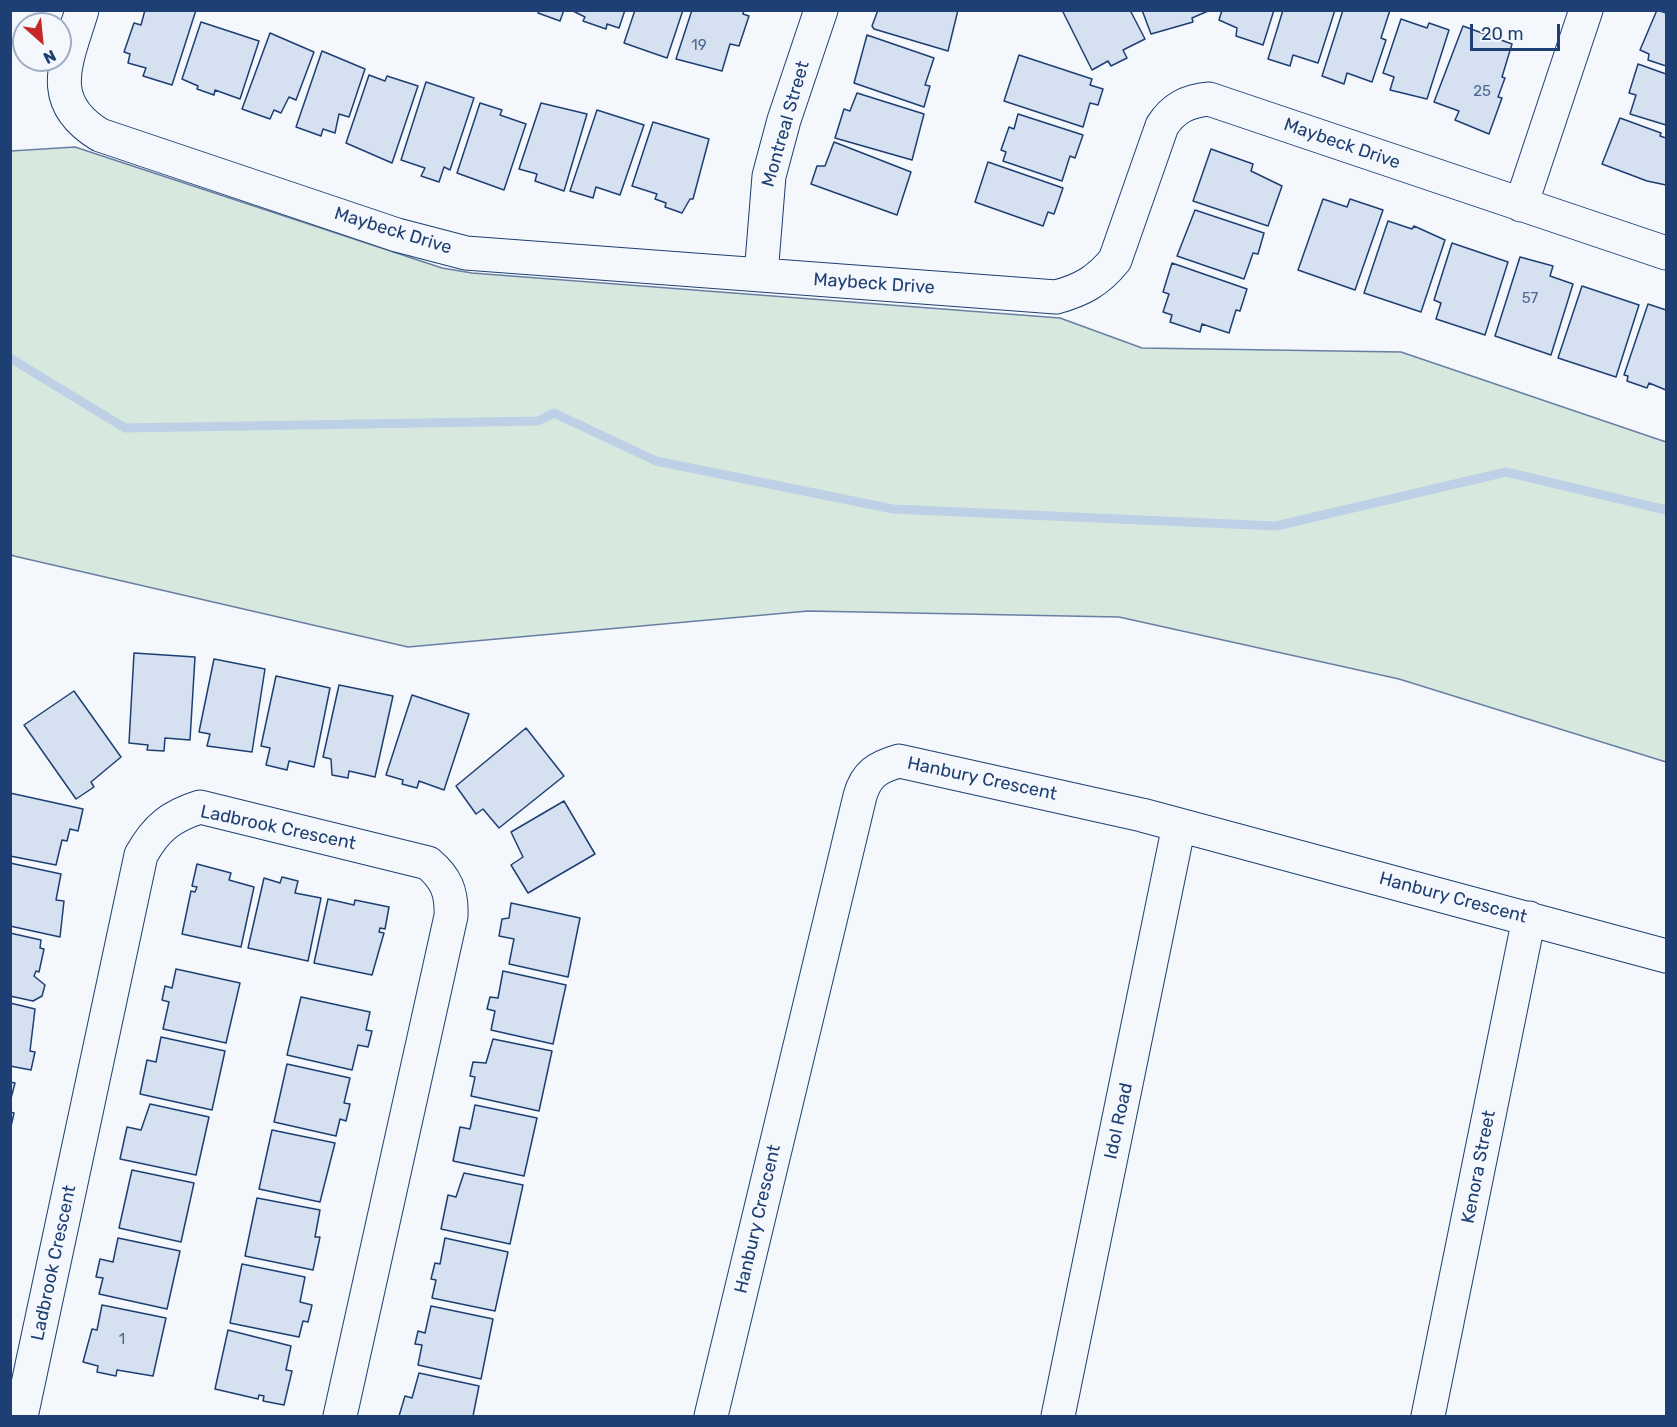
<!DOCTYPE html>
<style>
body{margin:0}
#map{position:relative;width:1677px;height:1427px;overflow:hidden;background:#f4f7fb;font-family:Rubik,sans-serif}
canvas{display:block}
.frame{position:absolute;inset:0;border:12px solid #1d3f73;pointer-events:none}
.north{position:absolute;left:12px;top:12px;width:60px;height:60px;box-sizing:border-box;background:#f4f7fb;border:2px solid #9eadc5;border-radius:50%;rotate:153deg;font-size:16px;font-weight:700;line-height:24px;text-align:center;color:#1d3f73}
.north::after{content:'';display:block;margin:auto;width:21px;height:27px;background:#c62828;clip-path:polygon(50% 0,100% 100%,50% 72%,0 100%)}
.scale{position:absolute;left:1470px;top:24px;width:90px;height:27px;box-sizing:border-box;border:3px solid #1d3f73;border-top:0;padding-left:8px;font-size:18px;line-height:21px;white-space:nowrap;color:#1d3f73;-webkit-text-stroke:4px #f4f7fb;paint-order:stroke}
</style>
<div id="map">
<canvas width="1677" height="1427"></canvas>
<div class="frame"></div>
<div class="north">N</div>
<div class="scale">20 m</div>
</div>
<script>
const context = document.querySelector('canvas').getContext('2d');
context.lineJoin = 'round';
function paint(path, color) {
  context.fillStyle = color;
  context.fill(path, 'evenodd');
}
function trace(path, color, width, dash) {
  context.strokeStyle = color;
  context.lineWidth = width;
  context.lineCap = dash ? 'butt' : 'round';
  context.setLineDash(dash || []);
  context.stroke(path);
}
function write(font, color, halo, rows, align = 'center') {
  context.font = font + ' Rubik,sans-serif';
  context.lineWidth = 4.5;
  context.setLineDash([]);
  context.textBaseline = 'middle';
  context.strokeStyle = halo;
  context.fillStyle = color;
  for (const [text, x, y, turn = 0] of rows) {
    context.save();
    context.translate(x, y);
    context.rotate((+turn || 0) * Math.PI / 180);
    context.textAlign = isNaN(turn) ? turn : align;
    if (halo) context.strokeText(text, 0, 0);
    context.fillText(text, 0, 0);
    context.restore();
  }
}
const green = new Path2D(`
 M75,147L442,268L472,273L1060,318L1142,348L1401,352L1666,442V762L1399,679L1119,617L808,611L408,647L14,556L10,554L11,151Z`);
paint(green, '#d7e8df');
trace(green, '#687fa3', 1.5);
trace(new Path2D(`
 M10,358L125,428L538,421L554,413L656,461L893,509L1276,526L1506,472L1666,510`), '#bed0e5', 9);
const building = new Path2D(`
 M145,10H196L172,85L143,76L146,68L128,63L130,54L124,52L134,23L141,25Z
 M539,10H564L560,21L538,13Z
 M571,10H625L619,28L607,24L606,29L583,21L585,17Z
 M635,10H683L667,58L624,43Z
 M692,10H744L743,14L749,16L739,46L730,44L722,71L676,59Z
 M878,10H958L948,51L874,29L872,26Z
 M1062,10H1130L1145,39L1123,50L1127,58L1111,66L1108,61L1092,70Z
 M1142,10H1207L1208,11L1192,18L1193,22L1151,34Z
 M1222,10H1274L1263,45L1236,36L1237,28L1219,20Z
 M1283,10H1335L1318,63L1293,55L1290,66L1268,59Z
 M1343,10H1390L1381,38L1386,40L1372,82L1347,73L1344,84L1322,76Z
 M1657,10L1666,13V66L1648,60L1649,54L1640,50Z
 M1401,19L1427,28L1429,23L1449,30L1427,99L1390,90L1394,77L1383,73Z
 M201,22L259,41L240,99L215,90L214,95L197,89L198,86L182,79Z
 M1463,26L1512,44L1502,77L1505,78L1498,97L1502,98L1489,134L1455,120L1459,111L1434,102Z
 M270,33L314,52L296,100L289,97L281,113L274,110L270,119L242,109Z
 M867,35L934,58L925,85L930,86L924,107L854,83Z
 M322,51L365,69L349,117L339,114L335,133L323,129L321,136L296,127Z
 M1019,55L1092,79L1090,85L1103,89L1098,105L1090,103L1083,127L1004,101Z
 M1638,64L1666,74V125L1630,114L1636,95L1629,93Z
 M369,75L385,81L387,76L418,86L392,163L346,143Z
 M426,82L474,98L450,170L444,167L439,182L421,176L425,168L401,160Z
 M857,93L924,114L912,160L835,138L844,109L850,111Z
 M480,103L502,110L500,115L526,124L504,190L457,173Z
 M541,103L587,114L564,191L535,181L537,174L519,169Z
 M597,110L644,125L620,195L596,187L593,198L570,191Z
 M1018,114L1083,135L1075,158L1070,156L1062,181L1003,161L1006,152L1001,150L1009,127L1014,129Z
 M1620,118L1661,133L1660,136L1666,138V185L1647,181L1602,164Z
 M653,122L709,139L693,199H690L682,213L665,207L666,203L655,199L657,194L632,186Z
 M834,142L911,172L897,215L811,184L817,166H825Z
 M1211,149L1253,164L1251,171L1282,186L1268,226L1193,201Z
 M988,162L1063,188L1054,214L1048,212L1043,226L975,202Z
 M1323,199L1347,207L1350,199L1383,210L1355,290L1298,270Z
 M1195,210L1264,233L1258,254L1253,253L1244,279L1177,256Z
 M1388,221L1412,229L1414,226L1445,240L1421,312L1364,293Z
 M1452,243L1508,262L1485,335L1436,319L1441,303L1434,300Z
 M1520,257L1553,266L1550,276L1573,284L1551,355L1495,336Z
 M1172,263L1247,289L1240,311L1236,310L1229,333L1202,324L1200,332L1170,322L1172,315L1163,312L1169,294L1163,292Z
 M1582,286L1639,305L1616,377L1558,358Z
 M1648,304L1666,310V390L1649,383L1647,388L1627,381L1628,376L1624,375Z
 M134,653L195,657L190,740L165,738L164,751L147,750L148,745L129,743Z
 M214,659L265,669L252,752L207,746L210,734L199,732Z
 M276,676L330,688L314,767L289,761L287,770L266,765L270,748L261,746Z
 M339,685L393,696L375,777L349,771L348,778L332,775L331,759L323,757Z
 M74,691L121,757L91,782L94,787L76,799L24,725Z
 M412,695L469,714L444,790L419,781L417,788L402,784L403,780L386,775Z
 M526,728L564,776L499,828L483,809L476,814L456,786Z
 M10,793L83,809L78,831L70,829L67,841L62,840L56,865L10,856Z
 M564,801L595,854L528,893L511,865L523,857L511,832Z
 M10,863L61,874L56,900L64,901L60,937L10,926Z
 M197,864L231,873L229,880L254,887L241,947L182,934L191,891L195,892L197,887L192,886Z
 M282,877L298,881L295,893L321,898L308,961L248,948L264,878L280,883Z
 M328,899L354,905L355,900L389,907L385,929L380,928L379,932L384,933L372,975L314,963Z
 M511,903L580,918L568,977L509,964L514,939L499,936L502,919L509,918Z
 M10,933L41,940L40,948L44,949L39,972L36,971L34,976L45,985L42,996L33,1001L10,996Z
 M176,969L240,983L226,1043L163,1029L169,1002L162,1000L165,986L172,988Z
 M503,971L566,985L553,1044L491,1030L495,1011L487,1009L490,997L498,998Z
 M301,997L370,1012L366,1030L372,1031L368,1047L358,1045L352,1070L287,1055Z
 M10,1003L35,1009L30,1051L35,1052L31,1070L10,1066Z
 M161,1037L225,1051L212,1110L140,1094L147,1060L156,1062Z
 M493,1039L552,1051L539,1111L471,1096L475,1077L470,1076L473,1062L486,1063Z
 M287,1064L350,1078L344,1103L350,1104L346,1121L340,1119L336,1136L274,1122Z
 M10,1082L15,1083L10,1102Z
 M150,1104L209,1117L196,1175L120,1159L127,1127L141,1130Z
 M475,1105L537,1118L524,1176L453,1161L460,1127L470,1129Z
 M10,1112L14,1113L10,1131Z
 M272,1130L335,1143L320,1202L259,1189Z
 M132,1170L194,1183L181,1242L119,1228Z
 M464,1173L523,1185L510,1244L441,1229L448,1195L456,1197Z
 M257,1198L320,1210L315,1237H320L313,1270L245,1256Z
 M118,1238L180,1251L167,1309L99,1294L103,1278L96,1277L100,1259L113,1262Z
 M445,1238L508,1252L495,1311L432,1298L436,1280L431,1279L435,1263L440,1264Z
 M242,1264L305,1277L300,1302L312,1305L308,1322L303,1321L299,1337L230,1323Z
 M102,1305L166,1318L153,1376L117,1370L116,1376L97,1372L98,1366L83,1362L92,1329L97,1330Z
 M431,1306L493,1319L481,1379L418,1365L422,1345L415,1344L418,1331L425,1333Z
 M228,1330L291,1346L286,1370L292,1371L284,1405L263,1401L264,1396L259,1395L258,1399L215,1389Z
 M419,1373L479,1386L473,1416H399L405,1396L412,1398Z`);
paint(building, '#d5e0f0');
trace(building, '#1d3f73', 1.5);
const minor = new Path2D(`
 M82,10C67,61 44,101 100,135L397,235L466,253L1056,297C1082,290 1098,281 1115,260L1162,126C1173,108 1188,101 1209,99L1666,253
 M1521,205L1586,10
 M761,275L769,176L784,120L821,10
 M22,1412L141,855C156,828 171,816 200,807L428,863C446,878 452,892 451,916L340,1416
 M711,1416L860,796C866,774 878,767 899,761L1142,815L1666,956
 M1058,1416L1179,825
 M1428,1416L1529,918`);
trace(minor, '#1d3f73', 35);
trace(minor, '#f4f7fb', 33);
write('15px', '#4b6792', null, [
 ["19",699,46],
 ["25",1482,92],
 ["57",1530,299],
 ["1",122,1340]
]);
write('18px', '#1d3f73', '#f4f7fb', [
 ["Montreal Street",786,124,-74],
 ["Maybeck Drive",1342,144,19],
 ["Maybeck Drive",393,231,17],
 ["Maybeck Drive",874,284,4],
 ["Hanbury Crescent",982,779,12],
 ["Ladbrook Crescent",278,828,12],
 ["Hanbury Crescent",1453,898,15],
 ["Idol Road",1119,1121,-78],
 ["Kenora Street",1479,1167,-79],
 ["Hanbury Crescent",758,1219,-77],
 ["Ladbrook Crescent",54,1263,-78]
]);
</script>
